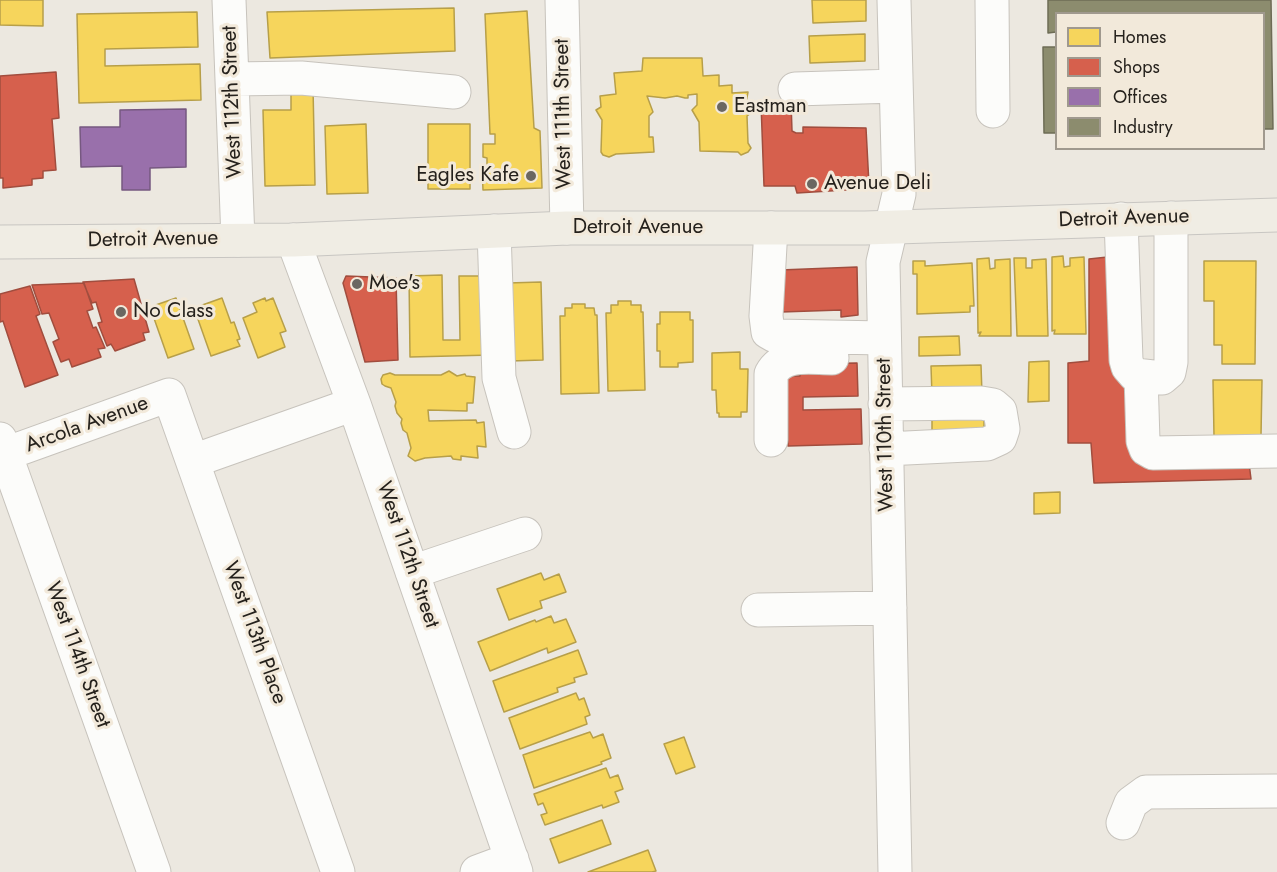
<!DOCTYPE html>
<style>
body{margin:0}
#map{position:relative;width:1277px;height:872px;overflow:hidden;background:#ece8e0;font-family:Jost,sans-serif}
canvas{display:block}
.legend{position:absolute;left:1055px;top:12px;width:210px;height:138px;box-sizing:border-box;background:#f2e9da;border:2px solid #a0998e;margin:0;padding:8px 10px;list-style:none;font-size:18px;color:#25211c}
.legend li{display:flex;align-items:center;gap:12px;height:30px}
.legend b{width:30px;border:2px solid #a0998e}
</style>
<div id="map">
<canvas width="1277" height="872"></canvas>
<ul class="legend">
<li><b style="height:16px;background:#f6d55c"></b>Homes</li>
<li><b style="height:16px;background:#d6604d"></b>Shops</li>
<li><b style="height:16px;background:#9970ab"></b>Offices</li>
<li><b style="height:16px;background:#8c8c6e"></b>Industry</li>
</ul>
</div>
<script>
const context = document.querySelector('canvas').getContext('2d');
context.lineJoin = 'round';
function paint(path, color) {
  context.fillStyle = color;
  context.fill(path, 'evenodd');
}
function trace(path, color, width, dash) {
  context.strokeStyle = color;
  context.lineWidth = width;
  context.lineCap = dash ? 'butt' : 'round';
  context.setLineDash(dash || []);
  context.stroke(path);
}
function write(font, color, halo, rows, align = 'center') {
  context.font = font + ' Jost,sans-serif';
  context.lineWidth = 6;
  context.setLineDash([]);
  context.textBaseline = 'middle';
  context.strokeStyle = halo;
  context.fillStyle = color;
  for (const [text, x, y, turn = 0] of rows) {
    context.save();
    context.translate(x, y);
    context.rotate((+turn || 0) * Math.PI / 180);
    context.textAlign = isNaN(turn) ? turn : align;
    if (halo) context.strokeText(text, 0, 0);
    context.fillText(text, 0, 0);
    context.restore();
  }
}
const homes = new Path2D(`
 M0,0H43V26L0,25Z
 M812,0H866V21L813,23Z
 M454,8L455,51L270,58L267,12Z
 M527,11L534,128L540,131L542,188L483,190L482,167L487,166V158L483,157V144H495V134H490L485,14Z
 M197,12L198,47L105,49V66L200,64L201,100L79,103L77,14Z
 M865,34V61L810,63L809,36Z
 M643,58H702L703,76L719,75V86L732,85V93L748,92L746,103L751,106V113L747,116L748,143L751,148L748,152L741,155L738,152L700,151L699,122L692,110L697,105V94L688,95V98H685L677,96L665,98L647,96L653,112L649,116V137H653L654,152L616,154L609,157L603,155L601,152L602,120L596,110L601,107L600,96L616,94L614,73L642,71Z
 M313,87L315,185L265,186L263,110H291V88Z
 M366,124L368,193L327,194L325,126Z
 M428,124H470V189H428Z
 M1063,256L1064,267L1070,266V258L1084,257L1086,334H1054L1055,330L1052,331V257Z
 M989,258L990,269L995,268V260L1010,259L1011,336H979L981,332L978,333L977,259Z
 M1014,258H1026V268H1032V260L1046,259L1048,336H1017Z
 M913,261H925V266L972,263L974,306H970V312L917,314V274H913Z
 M1204,261H1256L1255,364H1222V345H1214V301H1204Z
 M442,275L443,340H460L459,276H491L492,355L410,357L409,276Z
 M541,282L543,360L510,361L508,283Z
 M176,298L194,349L168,358L150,307Z
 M222,298L231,323L234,322L240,339L237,340L240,346L211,356L194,308Z
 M265,298L266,301L273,298L286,331L280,333L285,347L258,358L243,318L257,312L253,303Z
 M618,301H631V305H641V312H643L645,390L608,391L606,313H611V305H618Z
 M572,304H585V308H594L595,315H597L599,393L561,394L560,316H565V308H572Z
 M660,312H690V320H693V362L678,363V367H660V351H657V324H660Z
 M959,336L960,355L919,356V337Z
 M740,352V369H748L747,412H741V417H719V413H717L716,390H712V353Z
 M1049,361V401L1028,402L1029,362Z
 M981,365L982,394L932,396L931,366Z
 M449,371L457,376L465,374L466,376L475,377L473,403H467V411L428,410L429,421L476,420L477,423L484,422L486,447L477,446L478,458L461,456V460L453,459L451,456L425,458L415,461L408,456L411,448L407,433L403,430L401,423L402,419L397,413L395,406L396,402L391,388L385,386L382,384L381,379L383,375L390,373L395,375H441Z
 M1213,380H1262L1261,436H1214Z
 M984,405V432H932V406Z
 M1060,492V513L1034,514V493Z
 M541,573L544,580L559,574L566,592L540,601L542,608L509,620L497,589Z
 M551,616L554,623L566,619L576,642L548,653L547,648L490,671L478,642L535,620L536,622Z
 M578,650L587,674L574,678L575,682L557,688L558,692L504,712L493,681Z
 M576,693L579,700L584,698L590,715L585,717L587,724L520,749L509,718Z
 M590,732L593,738L603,734L611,758L601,762L602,764L534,788L523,755Z
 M684,737L695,767L676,774L664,744Z
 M606,768L610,778L618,775L623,789L615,792L619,802L603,808L602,805L545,825L541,815L547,813L543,803L538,805L534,794Z
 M602,820L611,844L559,863L550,839Z
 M648,850L656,871L652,872H588Z`);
paint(homes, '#f6d55c');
trace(homes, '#b79f49', 1.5);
const shops = new Path2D(`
 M56,72L59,118L52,119L56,170L43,171V178L32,179V185L3,188V178H0V76Z
 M791,101L792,131L796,133H803V127L866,128L869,185L862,189L797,193L795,186H764L761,103Z
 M1117,256L1129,381L1133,458L1248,455L1251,479L1094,483L1091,443H1068V363L1089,361V259Z
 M857,267L858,315L841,317V310L781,312L780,270Z
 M346,276L396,278L398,360L365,362L343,283Z
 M134,279L149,332L143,333L145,340L115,351L111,344L107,346L98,323L102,322L96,302L92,303L83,282Z
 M84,283L93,309L87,311L93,328L96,327L105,348L98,349L101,357L72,367L69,359L61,362L53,342L59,339L49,313L42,314L32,285Z
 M30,286L40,314L36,316L58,375L25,387L3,321L0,322V294Z
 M857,363L858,396L803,397V410L861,409L862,444L788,446L787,376H800V364Z`);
paint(shops, '#d6604d');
trace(shops, '#a14d3e', 1.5);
const offices = new Path2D(`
 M186,109V167L150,168V190H122V166L81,167L80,127H120V110Z`);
paint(offices, '#9970ab');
trace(offices, '#765880', 1.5);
const industry = new Path2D(`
 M1048,0H1271L1273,129H1264V14H1056V32L1048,33Z
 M1043,47H1056V133H1044Z`);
paint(industry, '#8c8c6e');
trace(industry, '#6d6c55', 1.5);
const minor = new Path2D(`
 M229,0L238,240
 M562,0L567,228
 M894,0L899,194L883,262L895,872
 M992,0L993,111
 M232,79L301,78L454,92
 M795,89L896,86
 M1121,219L1126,360L1128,367L1135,375L1162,378L1169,372L1171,362V218
 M771,228L766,316L768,332L775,336L884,338
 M494,231L499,378L514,432
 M293,240L354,404L516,872
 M1141,376L1143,441L1146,449L1153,453L1277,451
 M885,404L981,403L993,405L1000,411L1003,429L1000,438L987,444L886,449
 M0,439L154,872
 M771,440V374C783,352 810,358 832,358
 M5,454L169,395L338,872
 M193,461L354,404
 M412,572L525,534
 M758,610L890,608
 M1123,823L1131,803L1146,792L1277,791
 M477,872L512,859`);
const major = new Path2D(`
 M0,242L293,240L567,228H865L1277,215`);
trace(minor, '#c7c3bc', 35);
trace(major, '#c8c6c2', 35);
trace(minor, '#fcfcfa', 33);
trace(major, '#f0ede4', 33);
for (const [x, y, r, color] of [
 [722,107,6,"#6b6761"],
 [531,176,6,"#6b6761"],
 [812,184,6,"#6b6761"],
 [357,284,6,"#6b6761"],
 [121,312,6,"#6b6761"]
]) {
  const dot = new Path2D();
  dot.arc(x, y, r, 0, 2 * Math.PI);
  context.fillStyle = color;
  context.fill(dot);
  trace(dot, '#f2e9da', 2);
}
write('21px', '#25211c', '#f2e9da', [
 ["West 112th Street",233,102,-92],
 ["West 111th Street",564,114,-91],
 ["Detroit Avenue",1124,219,-2],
 ["Detroit Avenue",638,228],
 ["Detroit Avenue",153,240,-1],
 ["Arcola Avenue",87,425,-20],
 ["West 110th Street",886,435,-91],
 ["West 112th Street",407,555,71],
 ["West 113th Place",254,633,70],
 ["West 114th Street",77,655,70]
]);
write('21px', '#25211c', '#f2e9da', [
 ["Eastman",734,107],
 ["Eagles Kafe",519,176,"right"],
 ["Avenue Deli",824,184],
 ["Moe's",369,284],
 ["No Class",133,312]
], 'left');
</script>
